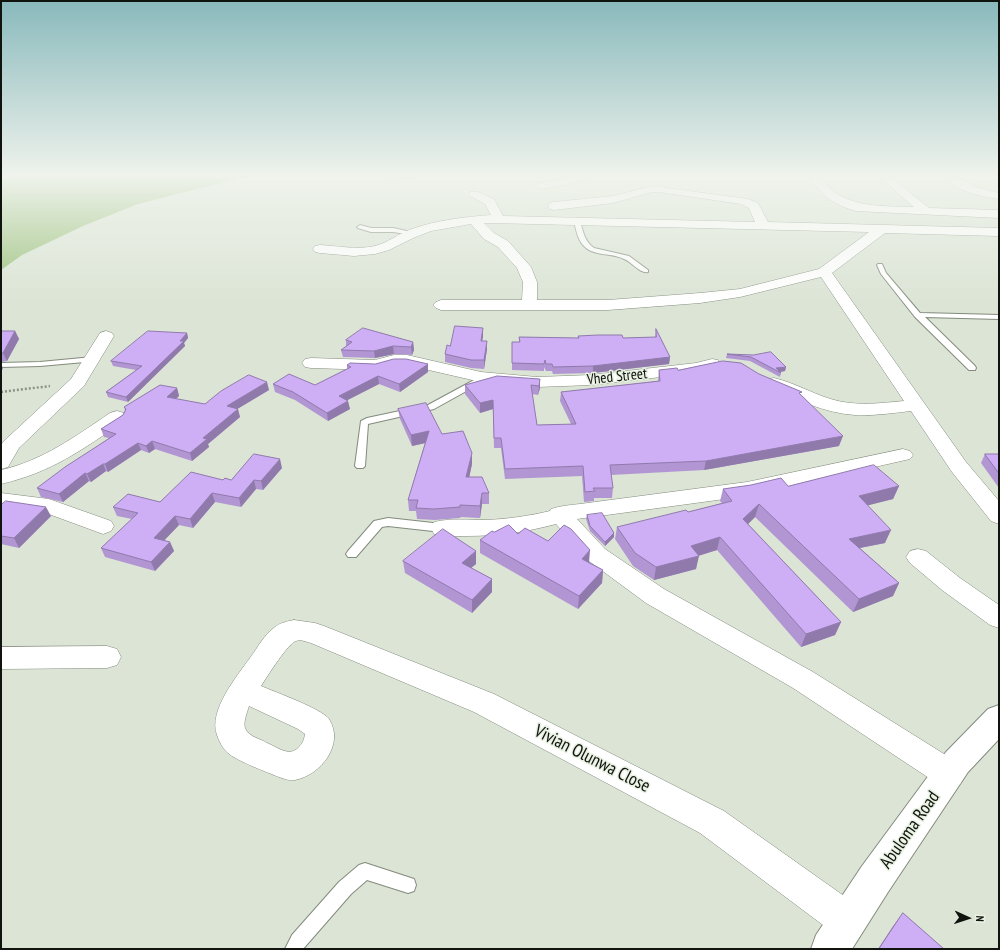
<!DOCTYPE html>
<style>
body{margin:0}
#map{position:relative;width:1000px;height:950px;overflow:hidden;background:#dbe4d5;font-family:"PT Sans Narrow",sans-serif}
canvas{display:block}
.frame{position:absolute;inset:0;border:2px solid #10130e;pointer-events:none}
.north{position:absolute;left:948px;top:898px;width:40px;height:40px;-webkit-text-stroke:3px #e8f1e2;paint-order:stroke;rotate:93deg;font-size:11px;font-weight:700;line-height:16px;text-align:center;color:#10130e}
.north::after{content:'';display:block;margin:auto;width:14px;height:18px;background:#10130e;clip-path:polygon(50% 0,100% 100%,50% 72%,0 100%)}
</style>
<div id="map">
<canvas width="1000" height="950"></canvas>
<div class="frame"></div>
<div class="north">N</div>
</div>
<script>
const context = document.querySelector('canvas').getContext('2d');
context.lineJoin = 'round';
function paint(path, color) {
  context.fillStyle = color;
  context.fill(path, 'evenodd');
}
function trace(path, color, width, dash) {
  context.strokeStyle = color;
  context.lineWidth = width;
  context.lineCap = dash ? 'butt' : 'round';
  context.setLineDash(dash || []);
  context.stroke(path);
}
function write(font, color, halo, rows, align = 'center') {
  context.font = font + ' "PT Sans Narrow",sans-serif';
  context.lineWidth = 3;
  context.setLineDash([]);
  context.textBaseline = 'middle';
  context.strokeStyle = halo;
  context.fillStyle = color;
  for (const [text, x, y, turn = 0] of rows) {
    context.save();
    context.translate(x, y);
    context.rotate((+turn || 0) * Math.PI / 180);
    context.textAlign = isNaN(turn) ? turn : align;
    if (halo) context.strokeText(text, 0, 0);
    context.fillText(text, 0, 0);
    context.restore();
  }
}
paint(new Path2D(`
 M1,175H253L138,204L83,226L22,255L1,270Z`), '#9ac07b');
const service = new Path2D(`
 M577,219L580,221C583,232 585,242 594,248L629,256L648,270V272C640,274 632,262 624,259C613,253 594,256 585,247C578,241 576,230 574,221Z
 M360,225L371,228H393L416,233L413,235L393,232H371L358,228L357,227Z
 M878,264H882L886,273L920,313L999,315V319L925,317L975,366L976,368L975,370H969L915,317L881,274L877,265Z
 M93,357H96V361L40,366L1,367V363L40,362Z
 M476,379L480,382L479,384L434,409L368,424L365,466L363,468H357L355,466L361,421L367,418L428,405Z
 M388,518L442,524L446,525L447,528L446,531L442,532L388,526L382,527L356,557H348L346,554L348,551L374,521Z
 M365,863L414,879L416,885L414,891L408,893L367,880L351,894L303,949H285L292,935L339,882L359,865Z`);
const minor = new Path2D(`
 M386,175H423L418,178L391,179L387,178Z
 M578,175H594L593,177L564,185L541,189L535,186L537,184Z
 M808,175H819C823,180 827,187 833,191C856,208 886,206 914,207L877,175H888L929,208L999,210V218L856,211C834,205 819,194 808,175Z
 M944,175H955L976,187L999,193V199C981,196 954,192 944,175Z
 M652,186L748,199L758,203L768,222L999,228V236L885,233L832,273L966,462L999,501V524L991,521L952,472L911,411C892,413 874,416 855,415C824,413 796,399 768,387L765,383L768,379L774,378C796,383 816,396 838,401C860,406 882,403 904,401L821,277L740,297L700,303L608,310H441L436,308L433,305L436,302L441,300H522L523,282L517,268L498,247L484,239L471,224L431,231L413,238L389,250L375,254L354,256L320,253L315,252L313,249L315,246L320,245C338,246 357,250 375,246C388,243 399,233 412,229C437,220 465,217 491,215L485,204L470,196L468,194L470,192H478L494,199L503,216L755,222L749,208L741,204L659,192H652L613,203L554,210L550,209L548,206L550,203L554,202L613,196ZM484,223H491L869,232L819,269L740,289L700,293L608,300H537V282L531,267L508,241L494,233Z
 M106,331L112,333L114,336L84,386L19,448L8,467L1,469V445L4,441L71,379L100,333Z
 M394,355H407L481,372L537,377L591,375L696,363L712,359L718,360L721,364L718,368L696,373L591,385L537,387L481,382L407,365H395L376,370L311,368L305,367L302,363L305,359L311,358L375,360Z
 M117,411L124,413L127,417L124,421C82,450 52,472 1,484V470C42,461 76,436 110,413Z
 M903,449L910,451L913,455L910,459L747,496L577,519L605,549L664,589L813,672L960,764L965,774L960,784L949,788L938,784L793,688L646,603L589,561L556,524C526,532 498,536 467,536C456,536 445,537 434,534L431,528L434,522C450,518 469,520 486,520C508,519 529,516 550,511L551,509C560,506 570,505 580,504L747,482Z
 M1,493L49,499L111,521L114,526L111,531L103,534L46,513L1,507Z
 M918,549L926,551L960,578L999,605V628L990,625L942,590L910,563L906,557L910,551Z
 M294,620L315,623L324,626L494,694L724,811L861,908L866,921L861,934L848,939L835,934L700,833L474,712L311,643C307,642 300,639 296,641C288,643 267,677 261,686C275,692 322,709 329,719C345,744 321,775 295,780C286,781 277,776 269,773C259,769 236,760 228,753C223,749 219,741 217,735C208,711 237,676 250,658C258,647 264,635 275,627C280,623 288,621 294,620ZM249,706L298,729L305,734C304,740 303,743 298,748C289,757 277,747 267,743C261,739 250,737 246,730C242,724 247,713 249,706Z
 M107,646L117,649L121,657L117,665L107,668L1,669V647Z`);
const tertiary = new Path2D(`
 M999,705V739L968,772L888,892L852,949H811L816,935L862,866L946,752L988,709Z`);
trace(service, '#838b7d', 2);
trace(minor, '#838b7d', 1);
trace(tertiary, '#838b7d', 2);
trace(new Path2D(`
 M1,392L50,386`), '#8b9287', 2.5, [2, 2]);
paint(service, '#fff');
paint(minor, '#fff');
paint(tertiary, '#fff');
paint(new Path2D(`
 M483,328V336L482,341L487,349L484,369L471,368L445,362V354L450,346Z
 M656,329L670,357L669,364L593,373L553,374L552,371H546L544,367V371L512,370V342H519V337L578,338V336L623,338L655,337Z
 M1,331H15L19,339L7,361L1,362Z
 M187,333L188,338L184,343L185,346L128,402L108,397L106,392L136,370L113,366L111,361Z
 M346,340L413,342L414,350L412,355L394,354L375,358L343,357L341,350L346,346Z
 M727,354L753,355L786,367L785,371L780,372L781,373L780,377L750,361L726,358Z
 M347,365L428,372L400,392L379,384L347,400L350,409L328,421L295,400L275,392L273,384L315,385L347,369Z
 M659,370L759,374L801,395L839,446L704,470L611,475L613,488L612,498H594V501L584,502L582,476L505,479L501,448H494L493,409L480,413L465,394V385L540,379V388L538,395L532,394L537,425L571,424L560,401L561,392L658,381Z
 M177,388L179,396L176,399L205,404L269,390L237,409L240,417L208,444L209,447L192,461L155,449L149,453L141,450L108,472L106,471L91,482L89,481L63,502L41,497L37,488L109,438L104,437L101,429L123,415L125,410L124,407Z
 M398,409L442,434L472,464L469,477L489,493V504H482L480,518L461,517L460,518L435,520L417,519L416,511H409L408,500L425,443L412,446L400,419Z
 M985,454H999V488L981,463Z
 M282,468L263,490L256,489L241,507L215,502L193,528L179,525L164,540L170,542L174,551L155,571L105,557L101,548L132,519L117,516L113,507L160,502L223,480H231Z
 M788,486H899L893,499L867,505L885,543L860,548L899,583L893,596L853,612L755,517L748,524L841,622L835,635L801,647L717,550L698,556L696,569L654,580L633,566L615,539L617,527L688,512L722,503L720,501L723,489Z
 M1,505L51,516L19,548L1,544Z
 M587,515L614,533V537L605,546L590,531L586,519Z
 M494,532L518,534L589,562L603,570L602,583L578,609L480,553V540Z
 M476,551V564L471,568L492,579V592L472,613L405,573L403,561Z
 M903,913L944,949H878L893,926Z`), '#b196d3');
paint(new Path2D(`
 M483,328V336L481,349V341Z
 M15,331L19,339L7,361L3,353Z
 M187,333L188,338L184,343L185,346L128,402L126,397L180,341Z
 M487,341V349L484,369V360Z
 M413,342L414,350L412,355L411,347Z
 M393,346L394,354L375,358L374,351Z
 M670,357L669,364L593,373V366Z
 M1,364L3,368L1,372Z
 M428,364V372L400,392L399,384Z
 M786,367L785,371L779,372L776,368Z
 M378,376L379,384L340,404L339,396Z
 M540,379V388L538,395L539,386Z
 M267,382L269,390L229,414L227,406Z
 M177,388L179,396L169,405L167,397Z
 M493,400V409L480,413V403Z
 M348,401L350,409L328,421L327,413Z
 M238,409L240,417L208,444L209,447L192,461L190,453L203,438Z
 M429,431L430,442L412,446L411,435Z
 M843,436L839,446L704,470L706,461Z
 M152,441L155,449L149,453L146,446Z
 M138,443L141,450L108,472L105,464Z
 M472,453V464L467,488L466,477Z
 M280,459L282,468L263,490L261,481Z
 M103,464L106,471L91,482L87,474Z
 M85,473L89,481L63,502L59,494Z
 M254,480L256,489L241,507L239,498Z
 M899,486L893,499L854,509L859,496Z
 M212,493L215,502L193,528L190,519Z
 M482,493V504L480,518V506Z
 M759,504L755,517L740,532L743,519Z
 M46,507L51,516L19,548L14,538Z
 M175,516L179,525L158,547L154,538Z
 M891,530L885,543L844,551L849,539Z
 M614,533V537L605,546V542Z
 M720,537L717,550L688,559L691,546Z
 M170,542L174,551L155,571L151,562Z
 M590,550L589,563L582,559Z
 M476,551V564L462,575V563Z
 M699,556L696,569L654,580L656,567Z
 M603,570L602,583L578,609L579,596Z
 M492,579V592L472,613V600Z
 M899,583L893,596L853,612L859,599Z
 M841,622L835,635L801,647L806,634Z`), '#907aac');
const building = new Path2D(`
 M455,326L483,328L481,341H487L484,360H471L445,354L447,345L450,346Z
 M363,328L413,342L411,347L393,346L374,351L341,350L352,342L346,340Z
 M656,329L670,357L593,366L553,367L552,364H546L545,360L544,364L512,363V342H520L519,337L579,338L578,336L598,335H622L623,338L656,337Z
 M1,331H15L3,353H1Z
 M148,331L187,333L180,341H184L126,397L106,392L142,366L111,361Z
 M771,352L786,367L776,368L781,373L751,357L727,354L753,355Z
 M394,359H406L428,364L399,384L378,376L339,396L348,401L327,413L293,392L273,384L289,374L315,385L351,367L347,365L350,363L375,364Z
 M723,361L741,363L759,374L802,392L799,393L843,436L706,461L610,465L613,488H593L595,491L585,492L583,466L505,469L501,438H494L493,400L480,403L465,385L497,376L540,379L539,386L531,385L537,425L576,424L561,392L660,381L659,370L677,368L678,370Z
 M249,375L267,382L227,406L238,409L203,438L207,439L190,453L152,441L146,446L138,443L105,464H103L87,474L85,473L59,494L37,488L65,467L116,434L101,429L123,415L126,409L124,407L160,385L177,388L167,397L205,404L221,391Z
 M426,403L442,434L463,431L472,453L466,477H482L489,493H482L480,506L460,505V507L434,509L416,508L418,500H408L429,431L411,435L398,409Z
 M254,454L280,459L261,481L254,480L239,498L212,493L190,519L175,516L154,538L170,542L151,562L101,548L138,513L113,507L128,494L160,502L191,472L223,480L225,478L231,480Z
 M985,454H999V473Z
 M874,465L899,486L859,496L891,530L849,539L899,583L859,599L759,504L743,519L841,622L806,634L720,537L691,546L699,556L656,567L635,553L617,527L686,510L688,512L732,501L723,489L751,485L781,478L788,486Z
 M6,501L46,507L14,538L1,536V505Z
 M602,513L614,533L605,542L590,526L587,515Z
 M509,525L518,534L525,528L548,541L564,525L571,529L590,550L582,559L603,570L579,596L480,540L492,531L494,532Z
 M443,529L476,551L462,563L492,579L472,600L403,561Z
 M903,913L944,949H879Z`);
paint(building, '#ceaef5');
trace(building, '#907aac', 1);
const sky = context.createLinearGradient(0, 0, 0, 308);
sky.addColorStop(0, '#89b9bc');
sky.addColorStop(0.57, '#eff3ec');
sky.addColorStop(1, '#eff3ec00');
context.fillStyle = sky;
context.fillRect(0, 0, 1000, 308);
write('15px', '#10130e', '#e8f1e2', [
 ["Vhed Street",617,377,-6]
]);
write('18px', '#10130e', '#e8f1e2', [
 ["Vivian Olunwa Close",592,759,27],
 ["Abuloma Road",910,830,-55]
]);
</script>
